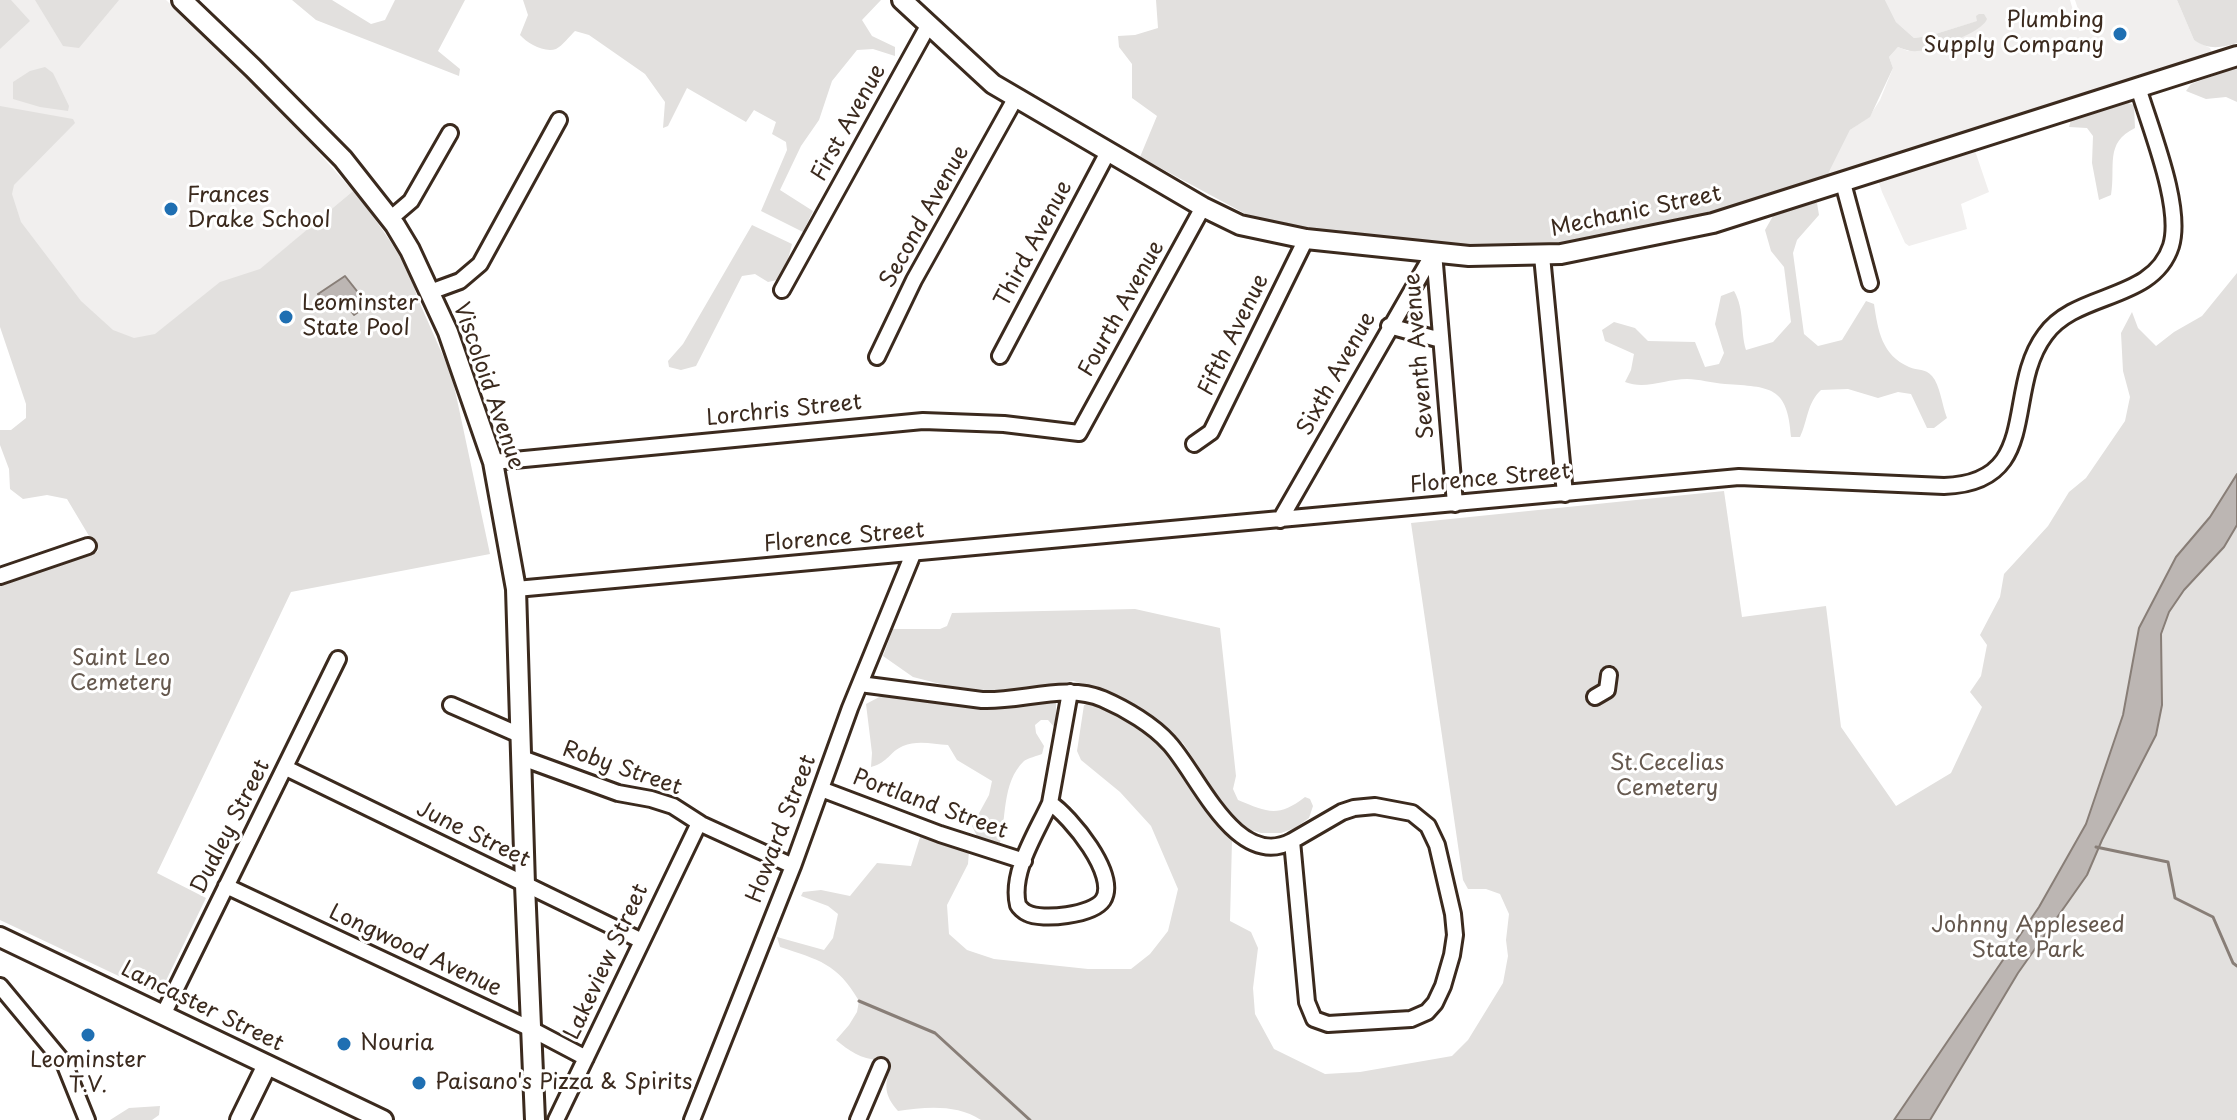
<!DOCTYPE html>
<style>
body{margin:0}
canvas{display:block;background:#fff}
</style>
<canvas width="2237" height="1120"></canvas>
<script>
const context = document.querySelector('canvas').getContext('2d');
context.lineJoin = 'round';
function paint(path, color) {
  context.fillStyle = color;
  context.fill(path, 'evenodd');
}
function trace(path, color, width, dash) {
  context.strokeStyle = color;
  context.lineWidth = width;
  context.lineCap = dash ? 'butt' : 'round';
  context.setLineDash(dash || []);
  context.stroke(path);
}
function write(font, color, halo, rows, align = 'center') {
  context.font = font + ' "Playpen Sans",sans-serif';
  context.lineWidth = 6;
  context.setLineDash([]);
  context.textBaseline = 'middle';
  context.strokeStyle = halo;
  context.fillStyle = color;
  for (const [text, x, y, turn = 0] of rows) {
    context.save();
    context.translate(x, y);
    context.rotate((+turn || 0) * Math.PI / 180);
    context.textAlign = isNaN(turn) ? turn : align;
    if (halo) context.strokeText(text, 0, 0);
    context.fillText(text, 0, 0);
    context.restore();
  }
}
paint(new Path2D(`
 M0,0H166L284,114L353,191L63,436L0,235Z
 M1885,0H2070L2079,31L2085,30L2075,0H2177L2194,40L2210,48L2213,55L1969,133L1989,192L1961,204L1967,229L1909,246L1905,243L1882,192L1873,164L1826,178L1850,130L1869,117L1880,100L1893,68L1889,57L1898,47L1908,51L1978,21L1929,36L1914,38L1896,22Z`), '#f1efee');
paint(new Path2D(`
 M0,0H11L30,21L0,49Z
 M35,0H119L79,48L63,46Z
 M292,0H332L371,24L385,20L395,0H465L438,51L460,69L459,76L316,20Z
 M523,0H881L862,20L872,36L895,47V56L873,49L857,50L832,81L819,120L801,146L780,190L813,211L803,232L761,211L787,150L786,142L772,134L776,122L754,110L746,122L687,88L668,126L663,128L665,102L645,74L589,35L575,31C570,36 562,46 556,49C544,53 527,43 520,35L528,15Z
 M1156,0H1885L1896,22L1914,38L1929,36L1977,21L1976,16L1979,14H1984L1987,19C1982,33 1933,50 1917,51C1910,52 1904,49 1898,47L1889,57L1893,68L1870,117L1850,130L1826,178L1701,215L1560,243L1510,247L1465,246L1297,227L1253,218L1140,157L1157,116L1132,98V64L1119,47L1118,36L1135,35L1158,28Z
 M2177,0H2237V43C2221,48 2208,50 2194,40Z
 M45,67L53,73L69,106L68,111L40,107L13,99V82L30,71Z
 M2237,67V102L2226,97L2206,99L2186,91L2191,84Z
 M2120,100L2134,105L2135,128C2104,143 2116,166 2111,195L2099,200L2092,163L2093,136L2087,128L2069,127L2071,120Z
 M0,106L73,119L75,123L14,185L12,194L21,222L81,301L113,330L134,338L155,334L220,282L260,269L353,191C373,215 412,267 417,297L452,376L490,554L291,592L157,873L206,898L159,995L0,920V586L98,551L67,499L47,495L23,499L10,489L9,469L0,445V430H11L26,418V404L0,327Z
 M1808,203H1817L1819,215L1797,240L1793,253L1804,334L1818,346L1842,340L1866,301L1874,304C1878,331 1882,355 1909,367C1918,371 1925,368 1932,376C1940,385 1942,405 1947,418L1934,428H1927L1911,394L1898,392L1878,398L1848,389L1821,390C1807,403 1808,420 1800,437H1791C1788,386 1770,387 1725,384C1712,383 1699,379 1687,379C1666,379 1645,390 1625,382L1631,370L1634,354L1605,341L1602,330L1614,322L1635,328L1648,341L1695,342L1705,367L1719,364L1724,353L1715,324L1721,296L1734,291C1745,310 1740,330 1746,350L1773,342L1791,322L1784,267L1771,251L1765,230L1773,216Z
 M752,225L792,244L787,263L777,280L768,282L755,274L742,276L696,366L681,370L669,367L668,361L683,344Z
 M2237,273V1120H981C956,1104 926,1107 898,1111C884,1095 884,1085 891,1066L884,1059C866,1062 850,1052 836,1040L849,1025L857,1012L859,1001C837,963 819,960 780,947L777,937L824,950L833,938L838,914L828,906L801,896L803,892L821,890L850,896L877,863L911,866L921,834L969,851L968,864L947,905L949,934L967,950L994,959L1088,969H1131L1150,954L1168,931L1178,889L1151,826L1120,792L1081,760L1077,751L1084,705L1092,702L1102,704L1146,729L1164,745L1232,840L1230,921L1251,932L1258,948L1253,988L1255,1014L1274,1049L1325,1074L1360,1072L1452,1056L1468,1040L1503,983L1508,956L1506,940L1509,914L1500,894L1486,889H1468L1463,880L1411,523L1724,491L1742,617L1826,606L1841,727L1896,806L1951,773L1982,707L1970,692L1981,676L1987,645L1980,635L2000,597L2004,574L2048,526L2069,492L2086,478L2125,421L2130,397L2123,371L2121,333L2132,312L2138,328L2156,346L2174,332L2202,316Z
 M1135,609L1220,628L1236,776L1233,789L1238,800C1267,812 1278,818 1305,797L1310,799L1313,806L1309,818L1295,828L1281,833H1261L1244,828L1230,819L1221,801L1183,743L1157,723L1101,689L1073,681L1012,690H985L948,686L913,677L883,656L893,629H940L947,626L952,613Z
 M883,695L988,706L1053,698L1056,702V729L1048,720H1041L1035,725L1036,733L1044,746L1042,754C1037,756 1028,758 1024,761C1001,783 1007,820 999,847L980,842L972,826L989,795L992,781L957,760L948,745C933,744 917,740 903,746C889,752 889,762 871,767L872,753L866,704Z
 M160,1106L159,1115L152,1120H110L129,1108Z`), '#e2e0de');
const water = new Path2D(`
 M345,276L368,305L354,315L344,302L332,311L318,294Z
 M2237,474V525L2224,547L2184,590L2169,612L2161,634L2162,705L2156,735L2102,840L2087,875L2018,973L1930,1120H1894L2039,907L2086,824L2123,715L2139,628L2176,557L2210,517Z`);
paint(water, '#bcb6b3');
trace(water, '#887e77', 2);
trace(new Path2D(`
 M2096,847L2168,862L2175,898L2213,917L2233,963L2237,966
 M859,1001L935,1033L1030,1120`), '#887e77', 3);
const minor = new Path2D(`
 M1843,183L1870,283
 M390,219L411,201L450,133
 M1434,252L1455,504
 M1542,256L1565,494
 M782,290L928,26
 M430,292L460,281L480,264L559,120
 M1389,326L1441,340
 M1000,356L1108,152
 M877,357L914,280L1015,99
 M1194,444L1211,432L1306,239
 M493,462L923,421L1004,424L1079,433L1203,207
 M1280,520L1434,252
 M0,576L88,546
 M516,589L1739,477L1944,486C2043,483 2003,391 2045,335C2076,291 2153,302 2171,246C2183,207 2150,128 2138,87
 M860,684L982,700C1021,702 1066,683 1103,699C1126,709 1153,725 1169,743C1198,774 1236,871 1292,841L1307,1002L1314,1019L1328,1024L1411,1019L1427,1012L1435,1003L1443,986L1452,955L1455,935L1453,914L1437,845L1428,826L1412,813L1375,806L1354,808L1342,812L1292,841
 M1595,697L1607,690L1609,675
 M451,705L522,736
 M522,758L618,793L651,799L673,806L701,824L793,866
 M286,768L640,940
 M821,789L940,834L1024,861
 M1050,803C1037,832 1010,872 1018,905C1019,907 1024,912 1027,913C1042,921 1093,915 1103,900C1119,875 1070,816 1050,803L1070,692
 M226,886L531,1029L586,1058
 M0,986L64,1063L87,1120
 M163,1015L338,659
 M556,1120L699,823
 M692,1120L793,866L850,708L913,554
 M858,1120L881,1066`);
const major = new Path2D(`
 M182,0L253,68L343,159L395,225L410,250L448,332L493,462L516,589L525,885L535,1120
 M902,0L993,84L1203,207L1240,225L1306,239L1469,256L1561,254L1713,223L2237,56
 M0,937L383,1120
 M240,1120L267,1065`);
trace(minor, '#3b2a1e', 20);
trace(major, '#3b2a1e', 24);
trace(minor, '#fff', 14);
trace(major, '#fff', 18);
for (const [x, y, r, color] of [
 [2120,34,8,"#1f6fb2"],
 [171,209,8,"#1f6fb2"],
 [286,317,8,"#1f6fb2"],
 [88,1035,8,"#1f6fb2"],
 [344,1044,8,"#1f6fb2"],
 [419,1083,8,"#1f6fb2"]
]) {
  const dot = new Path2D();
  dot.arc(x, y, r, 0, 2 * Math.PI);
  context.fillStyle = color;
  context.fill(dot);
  trace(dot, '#fff', 3);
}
write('22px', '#3b2a1e', '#fff', [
 ["Plumbing",2104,21,"right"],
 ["Supply Company",2104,46,"right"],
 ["Frances",187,196],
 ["Drake School",187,221],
 ["Leominster",302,304],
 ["State Pool",302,329],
 ["Nouria",360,1044],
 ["Leominster",88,1061,"center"],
 ["T.V.",88,1086,"center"],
 ["Paisano's Pizza & Spirits",435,1083]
], 'left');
write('22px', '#3b2a1e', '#fff', [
 ["First Avenue",849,123,-61],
 ["Mechanic Street",1636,212,-12],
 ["Second Avenue",925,217,-61],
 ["Third Avenue",1034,244,-62],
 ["Fourth Avenue",1122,309,-61],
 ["Fifth Avenue",1234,335,-64],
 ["Seventh Avenue",1420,356,-95],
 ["Sixth Avenue",1337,374,-61],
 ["Viscoloid Avenue",488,386,71],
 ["Lorchris Street",784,411,-6],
 ["Florence Street",1490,479,-5],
 ["Florence Street",844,538,-5],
 ["Roby Street",622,769,19],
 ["Portland Street",930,805,20],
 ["Dudley Street",231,827,-63],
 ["Howard Street",782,829,-69],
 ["June Street",473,835,26],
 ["Longwood Avenue",415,951,25],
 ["Lakeview Street",607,962,-65],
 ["Lancaster Street",202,1007,26]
]);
write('22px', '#65584e', '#fff', [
 ["Saint Leo",121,659],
 ["Cemetery",121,684],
 ["St.Cecelias",1667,764],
 ["Cemetery",1667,789],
 ["Johnny Appleseed",2028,926],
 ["State Park",2028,951]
]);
</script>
